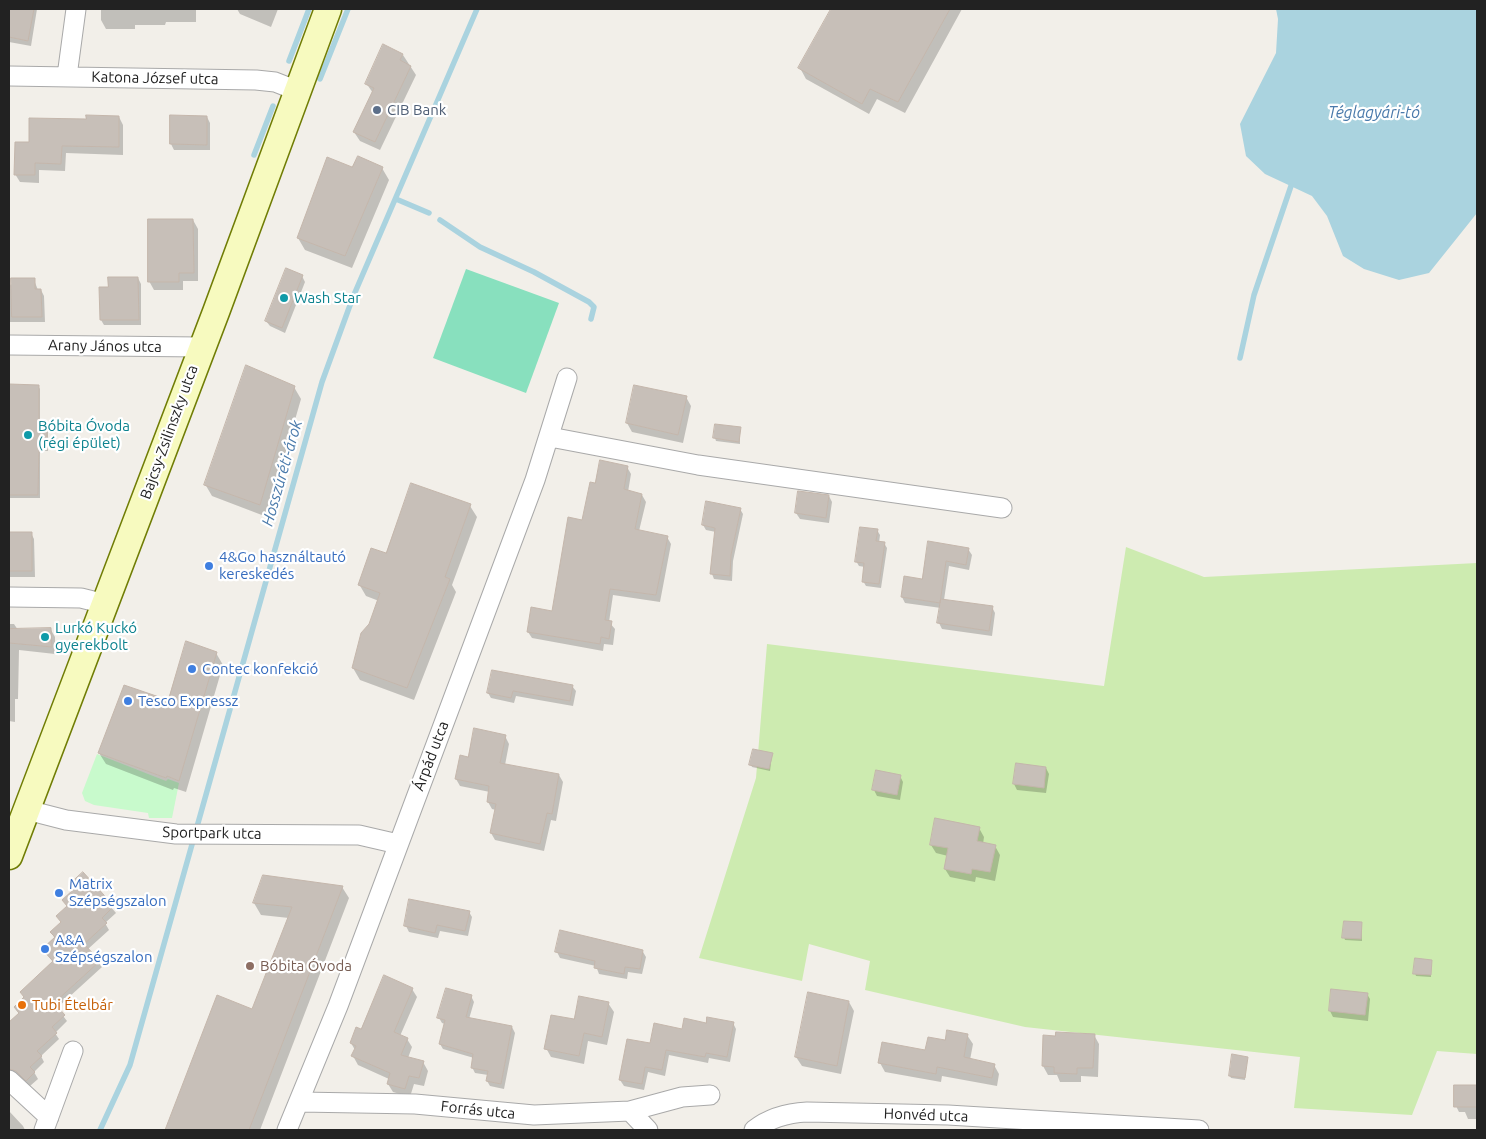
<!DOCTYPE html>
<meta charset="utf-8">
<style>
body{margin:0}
#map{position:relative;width:1486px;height:1139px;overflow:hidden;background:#f2efe9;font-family:Ubuntu,sans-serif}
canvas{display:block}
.frame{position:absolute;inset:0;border:10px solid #222;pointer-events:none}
</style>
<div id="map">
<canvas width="1486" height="1139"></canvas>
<div class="frame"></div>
</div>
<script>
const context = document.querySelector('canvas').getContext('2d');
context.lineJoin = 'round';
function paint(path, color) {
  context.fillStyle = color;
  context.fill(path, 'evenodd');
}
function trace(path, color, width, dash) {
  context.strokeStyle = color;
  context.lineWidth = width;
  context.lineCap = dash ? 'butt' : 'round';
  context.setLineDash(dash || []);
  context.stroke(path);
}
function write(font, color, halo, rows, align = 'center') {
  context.font = font + ' Ubuntu,sans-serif';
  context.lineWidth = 4.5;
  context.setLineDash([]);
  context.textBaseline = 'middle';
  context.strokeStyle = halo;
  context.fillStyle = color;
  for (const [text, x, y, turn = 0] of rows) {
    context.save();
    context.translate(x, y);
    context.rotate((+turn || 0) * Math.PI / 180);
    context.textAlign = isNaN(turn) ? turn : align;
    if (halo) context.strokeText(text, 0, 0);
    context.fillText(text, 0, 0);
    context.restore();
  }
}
paint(new Path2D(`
 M1126,547L1204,577L1477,563V1054L1437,1051L1412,1115L1294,1108L1300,1057L1025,1027L865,990L870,961L809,944L802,981L699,958L756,778L767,644L1104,686Z`), '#cdebb0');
paint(new Path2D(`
 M97,754L166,781L168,779L179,783L172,818H149L148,813L94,805L85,801L82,793Z`), '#c8facc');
paint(new Path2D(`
 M466,269L559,303L526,393L433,358Z`), '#88e0be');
paint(new Path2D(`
 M1276,9H1477V213L1429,273L1399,280L1364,269L1343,256L1327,216L1312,196L1265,174L1246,156L1240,124L1276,53L1278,19Z`), '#aad3df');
paint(new Path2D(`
 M9,9H37L31,46L9,42Z
 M101,9H196V22H166L165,25H135V29H106L101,20Z
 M237,9H278L271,27L240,14Z
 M832,9H962L905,113L877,99L869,114L806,79L800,68Z
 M403,55L416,75L380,150L360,141L354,132L373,93L366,83Z
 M119,117L123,125V155L66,153L65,171L39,170V183L20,182L15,174L30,143L87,120Z
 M207,117L210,123V150H174L171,144Z
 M353,168H382L389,180L352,268L305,250L298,238Z
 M193,220L198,229V281H183V290H154L149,281Z
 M302,276L305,282L285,333L270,326L266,321Z
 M138,278L141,284V325H104L101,320L110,288Z
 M34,280L38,290H41L44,296L45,322H9V285Z
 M9,385L38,386L40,389V422H46L48,426V451H40V498H9Z
 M294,387L301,399L267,517L212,496L205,484Z
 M686,397L691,406L683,443L632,432L627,423Z
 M740,428V444L716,441L715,438Z
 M627,467L631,474L628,492L642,495L646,502L639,531L667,537L671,544L660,602L613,595L609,622L615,629L613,645L604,644L603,651L532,638L528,632L553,613L596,485Z
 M799,492L829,496L832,502L829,523L800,519L796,513Z
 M470,506L477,517L452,585L456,592L414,700L360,680L353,668L379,601L366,596L359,584L387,555Z
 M740,509L743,514L733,561L732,581L714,579L712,574L716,532L706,530L703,525Z
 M877,530L880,535L879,543H884L887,548L881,588L866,586L863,581L865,567L859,566L856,561Z
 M9,533H31L34,539L35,577H9Z
 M929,542L968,549L972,555L969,570L949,566L944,600L992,607L995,613L992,636L942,629L939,623L941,608L905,603L902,597L923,580Z
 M9,624H14L18,630H51L55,637V654L19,650L18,699H15V722L9,721Z
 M216,653L223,665L186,792L174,788L173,790L106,764L99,753L169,702Z
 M572,686L576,691L573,706L516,696L514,703L491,698L488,693Z
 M505,736L509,744L505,765L559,775L563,782L556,821L551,820L544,851L495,840L491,833L496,810L492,809L488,802L490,792L460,786L456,779L469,759Z
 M772,754L770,771L752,767L751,765Z
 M1046,768L1049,774L1046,793L1017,790L1014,784Z
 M900,776L903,782L900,800L877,796L874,790Z
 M979,828L984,837L983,844L995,846L1000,855L995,881L976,877L975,882L950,877L945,869L948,856L936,853L931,845Z
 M83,874L116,913L105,923L109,930L88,949L102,967L57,1008L67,1021L55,1033L59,1039L41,1056L44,1062L34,1072L38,1079L30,1086L9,1070V1035L13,1031L9,1024L19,1014L15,1008L53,962L43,950L55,939L51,932L62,923L68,907L64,901L74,891Z
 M342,887L349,898L260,1130H167L218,997L253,1010L289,918L261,915L254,903Z
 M469,912L472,917L468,936L440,931L438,938L409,932L406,926Z
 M1361,923L1362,941L1345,940L1344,937Z
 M557,952H643L646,957L642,974L628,972L627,979L599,974L596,966L560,958Z
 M1431,961V977L1416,976L1415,973Z
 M412,989L417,997L400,1036L407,1039L412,1047L408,1058L423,1062L428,1071L424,1086L414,1084L410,1097L393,1092L388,1084L389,1079L358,1065L353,1056L355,1050L351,1043L361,1031Z
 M1367,994L1370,999L1368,1021L1333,1017L1330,1011Z
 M471,996L474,1002L469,1019L512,1027L515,1033L504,1089L490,1086L487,1081L488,1075L475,1073L472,1067L474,1058L443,1049L440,1044L445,1024L442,1023L439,1018Z
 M849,1002L854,1011L841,1074L802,1066L796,1057Z
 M608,1003L614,1012L607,1045L588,1041L584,1064L551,1057L546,1048L575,1021Z
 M733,1023L736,1029L730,1062L709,1058L708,1063L669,1055L665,1076L648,1072L644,1090L624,1086L620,1080L651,1045L707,1024Z
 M967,1035L973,1044L970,1060L994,1065L999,1074L997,1086L942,1076L941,1082L885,1072L880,1063L926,1052L946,1041Z
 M1094,1035L1099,1044L1098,1077L1081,1076V1082H1060L1057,1075H1048L1043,1066Z
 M1247,1058L1245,1080L1231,1078L1230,1076Z
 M1456,1086H1477V1119H1468L1465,1112H1459L1456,1106Z
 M9,1111L23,1126L25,1130H9Z`), '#0003');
trace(new Path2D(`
 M289,61L309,9
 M320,79L348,9
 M254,155L273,106
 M396,199L429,213
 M440,220L480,247L534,272L589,302L594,307L591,319
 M1240,358L1254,295L1291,186
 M100,1130L130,1065L322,382L353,297L477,9`), '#aad3df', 5.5);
const building = new Path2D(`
 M9,9H34L28,41L9,37Z
 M831,9H950L898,102L870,89L862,104L798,68Z
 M383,44L403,54L400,60L411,66L375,142L353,132L374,88L365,84Z
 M86,115L119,116V147L62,146L61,164L35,163V175H14L15,142H29V118L86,119Z
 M170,115L207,116V145L170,144Z
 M358,156L383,167L345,256L297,238L327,157L352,167Z
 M148,219H193L194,273H179V282H148Z
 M286,268L303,275L282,328L265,321Z
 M108,277H138L139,320H100L99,287H108Z
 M11,278H35V289H41L42,317H12Z
 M246,365L295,386L260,505L204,485Z
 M9,384L39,385V421H47V448H39L38,495H9Z
 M634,385L687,396L678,435L626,423Z
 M715,424L741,427L739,442L713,438Z
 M600,460L628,466L624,489L642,494L635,529L668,536L656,595L610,589L605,620L612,621L609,639L601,637L600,644L527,632L531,607L552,611L568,517L582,520L590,482L595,483Z
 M411,483L471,504L445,577L450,579L407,688L352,668L361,633L369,624L380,593L358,585L371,548L386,553Z
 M798,491L829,495L826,518L795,513Z
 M706,501L741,508L731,555L730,576L710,574L715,528L702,525Z
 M860,527L878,529L876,541L885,542L879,584L862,582L864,563L855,562Z
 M9,532H32V571H9Z
 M928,541L969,548L966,565L946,561L940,603L901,597L904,576L922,579Z
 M941,599L993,606L989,631L937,623Z
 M51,628L52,647L9,643V629Z
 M186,641L217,652L179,781L167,776L166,778L98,753L124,685L168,700Z
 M492,670L573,685L570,701L513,691L511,698L487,693Z
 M474,728L506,735L500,763L559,774L552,814L547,813L540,844L490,833L496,804L487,802L489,786L455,779L460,755L468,757Z
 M753,749L773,753L769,769L749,765Z
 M1016,763L1046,767L1044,788L1013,784Z
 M876,770L901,775L897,795L872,790Z
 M935,818L980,827L977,841L996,845L990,872L972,869L971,874L944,869L948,848L930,845Z
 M83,872L114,906L102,918L107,923L84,944L100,961L54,1003L65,1015L52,1027L57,1033L37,1051L42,1056L30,1067L35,1072L26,1081L16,1071L9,1069V1022L19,1013L14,1007L24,997L20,992L53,961L42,949L55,937L50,932L61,922L56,916L67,906L62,900L73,890L69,885Z
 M263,875L343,886L249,1130H165L217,995L252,1009L292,907L253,903Z
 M409,899L470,911L465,931L437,925L435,933L404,926Z
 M1344,921L1362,922L1361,939L1342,938Z
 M560,930L643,950L640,969L625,967L624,974L594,968L595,961L555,952Z
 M1415,958L1432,960L1431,975L1413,974Z
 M384,975L413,988L394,1032L408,1038L401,1055L424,1061L419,1078L409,1076L405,1089L387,1084L390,1073L351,1056L356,1046L350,1043L356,1027L361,1029Z
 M446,988L472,995L466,1017L512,1026L501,1084L486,1081L488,1071L471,1068L473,1054L439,1044L445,1020L437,1018Z
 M1331,989L1368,993L1365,1015L1329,1011Z
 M808,992L849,1001L837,1066L795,1057Z
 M579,996L609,1002L602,1037L584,1033L579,1056L544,1049L551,1015L574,1019Z
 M707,1017L734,1022L727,1057L706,1053L705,1057L666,1050L662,1070L645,1067L642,1084L619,1080L627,1039L650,1043L654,1023L682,1029L684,1018L706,1023Z
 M947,1030L968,1034L964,1057L995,1064L992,1078L937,1067L936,1074L878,1063L882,1042L925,1050L928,1037L945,1040Z
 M1056,1032L1095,1034L1093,1068H1077V1074L1054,1073V1067L1042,1066L1043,1035L1055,1036Z
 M1232,1054L1248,1057L1245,1078L1229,1076Z
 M1454,1085H1477V1107H1454Z`);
paint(building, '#c7bfb8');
trace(building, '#c4b6ab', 1);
const minor = new Path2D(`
 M9,76L256,80L275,82L298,91
 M67,76L76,9
 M9,345L200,347
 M550,437L698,465L1002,508
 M9,597L81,598L105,604
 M27,810L66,820L176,834L359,835L398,844
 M9,1080L49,1117
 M300,1102L415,1104L534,1115L630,1111L682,1097L710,1095
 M630,1111L648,1130
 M44,1130L73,1051
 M287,1130L338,1006L535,480L567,378
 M754,1130C769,1118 789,1113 807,1112L948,1115L1199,1130`);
const secondary = new Path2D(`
 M9,856L216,312L328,9`);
trace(minor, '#a9a9a9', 21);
trace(secondary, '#707d05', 29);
trace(minor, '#fff', 19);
trace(secondary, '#f7fabf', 26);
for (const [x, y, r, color] of [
 [377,110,5,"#5c6f8a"],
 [284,298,5,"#0f9aa8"],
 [28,435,5,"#0f9aa8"],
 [209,566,5,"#3f7fe0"],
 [45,637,5,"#0f9aa8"],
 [192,669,5,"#3f7fe0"],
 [128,701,5,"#3f7fe0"],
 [59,893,5,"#3f7fe0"],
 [45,949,5,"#3f7fe0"],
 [250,966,5,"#8d6e63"],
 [22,1005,5,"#e8710a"]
]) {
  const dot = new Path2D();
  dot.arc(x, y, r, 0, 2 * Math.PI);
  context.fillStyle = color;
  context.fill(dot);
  trace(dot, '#fff', 2);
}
write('15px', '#222', '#fff', [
 ["Katona József utca",155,78,1],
 ["Arany János utca",105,346,1],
 ["Bajcsy-Zsilinszky utca",169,432,-70],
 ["Árpád utca",431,756,-69],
 ["Sportpark utca",212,833,1],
 ["Forrás utca",478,1110,6],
 ["Honvéd utca",926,1115,2]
]);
write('15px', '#4e5e75', '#fff', [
 ["CIB Bank",387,110]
], 'left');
write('15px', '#0d838f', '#fff', [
 ["Wash Star",294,298],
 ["Bóbita Óvoda",38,426],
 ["(régi épület)",38,443],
 ["Lurkó Kuckó",55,628],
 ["gyerekbolt",55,645]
], 'left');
write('15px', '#366cbe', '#fff', [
 ["4&Go használtautó",219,557],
 ["kereskedés",219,574],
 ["Contec konfekció",202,669],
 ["Tesco Expressz",138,701],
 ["Matrix",69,884],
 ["Szépségszalon",69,901],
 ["A&A",55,940],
 ["Szépségszalon",55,957]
], 'left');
write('15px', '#785e54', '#fff', [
 ["Bóbita Óvoda",260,966]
], 'left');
write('15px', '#c56008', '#fff', [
 ["Tubi Ételbár",32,1005]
], 'left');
write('italic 16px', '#4a7aab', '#fff', [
 ["Téglagyári-tó",1374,113],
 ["Hosszúréti-árok",282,473,-74]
]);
</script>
